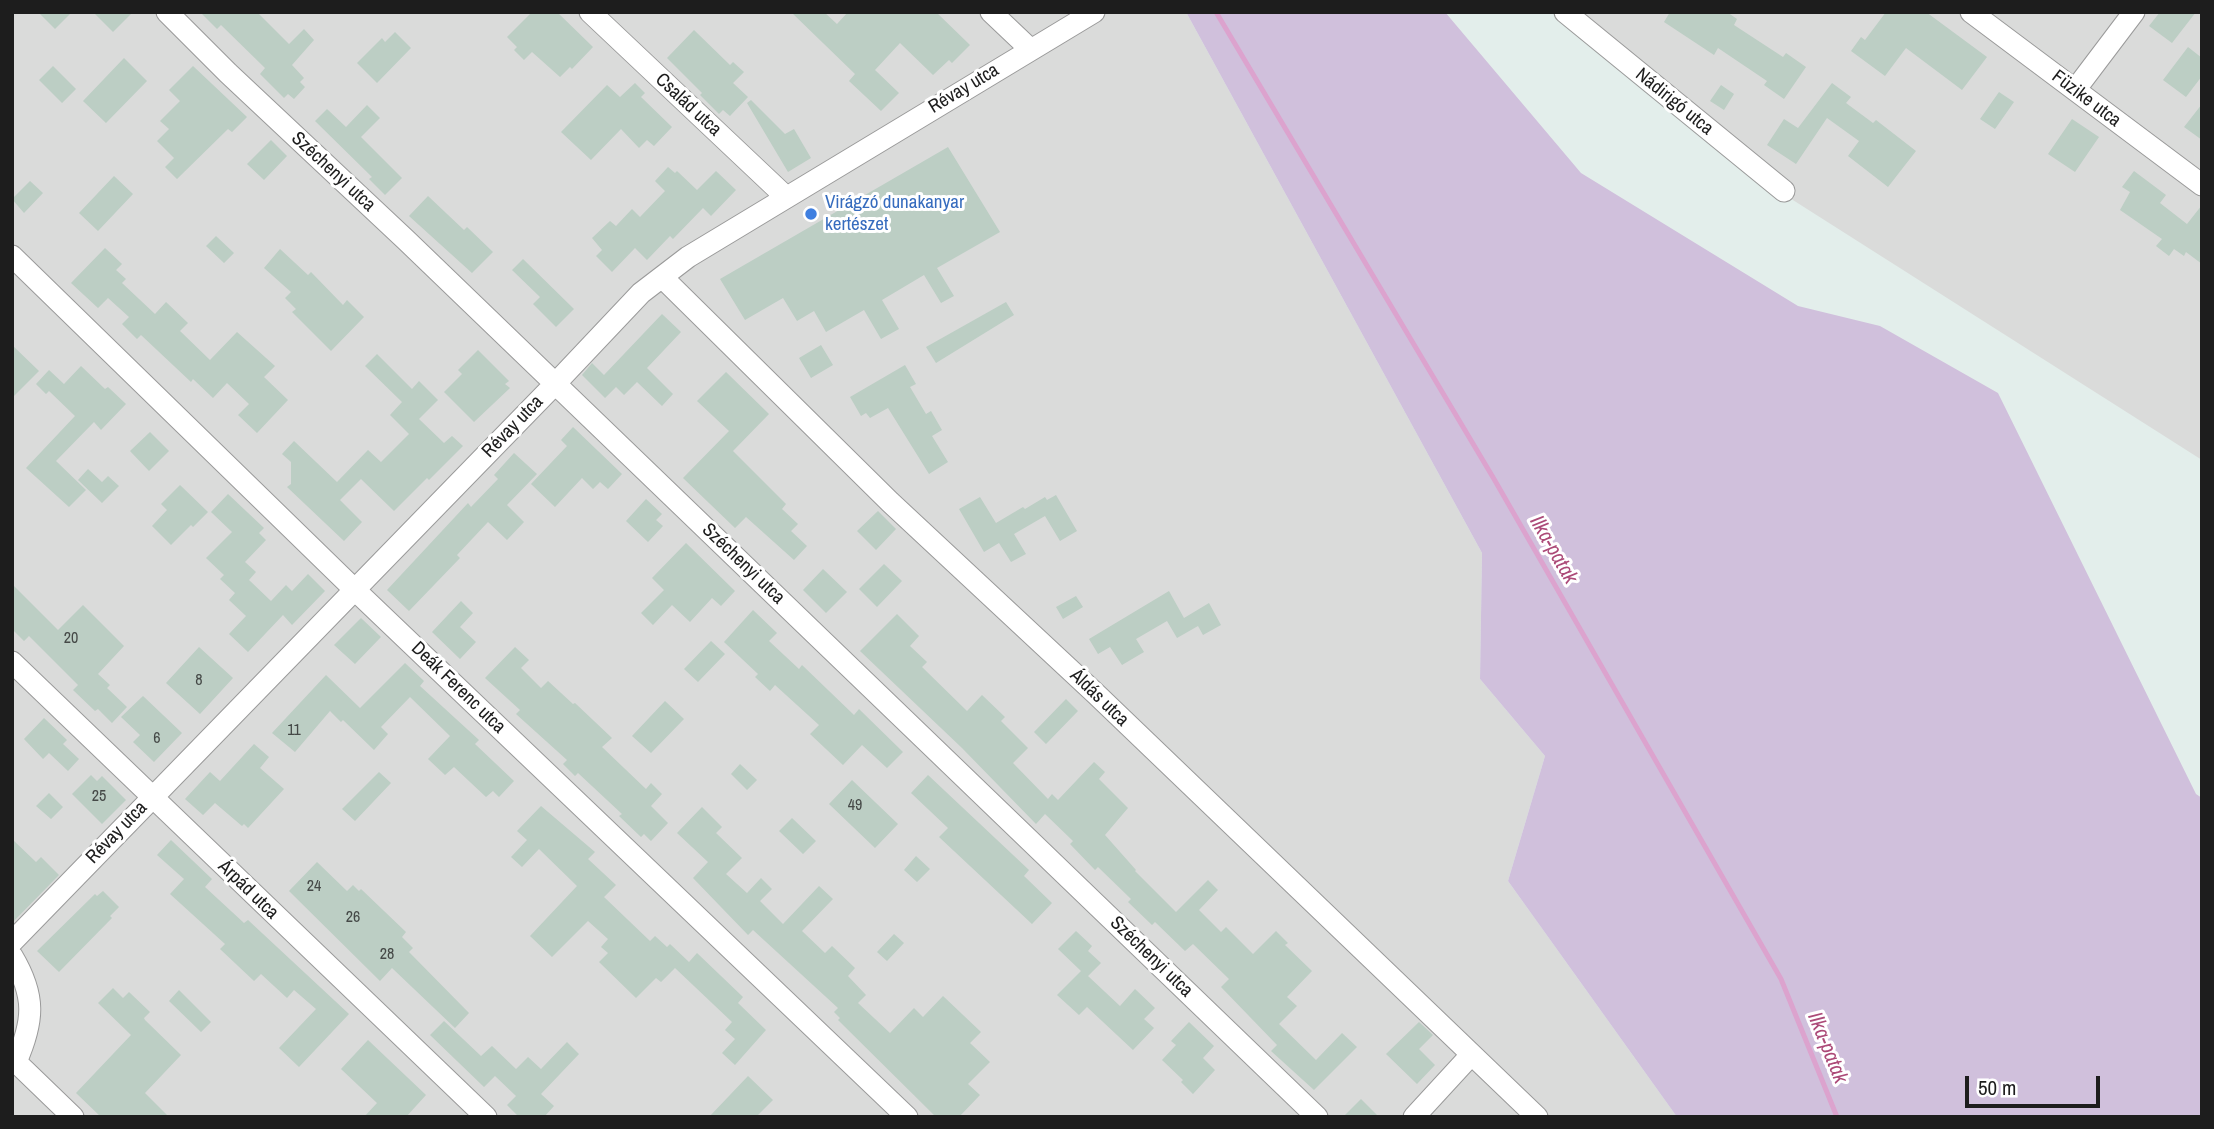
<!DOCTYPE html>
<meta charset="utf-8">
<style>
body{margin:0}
#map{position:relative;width:2214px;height:1129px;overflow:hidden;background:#e3eeeb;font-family:"Archivo Narrow",sans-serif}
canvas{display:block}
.frame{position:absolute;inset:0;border:14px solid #1d1d1d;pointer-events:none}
.scale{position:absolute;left:1965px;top:1076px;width:135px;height:32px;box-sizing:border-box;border:4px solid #1d1d1d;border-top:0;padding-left:9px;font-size:21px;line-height:24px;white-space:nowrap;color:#1d1d1d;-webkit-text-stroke:5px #fff;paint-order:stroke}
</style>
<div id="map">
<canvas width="2214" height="1129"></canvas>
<div class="frame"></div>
<div class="scale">50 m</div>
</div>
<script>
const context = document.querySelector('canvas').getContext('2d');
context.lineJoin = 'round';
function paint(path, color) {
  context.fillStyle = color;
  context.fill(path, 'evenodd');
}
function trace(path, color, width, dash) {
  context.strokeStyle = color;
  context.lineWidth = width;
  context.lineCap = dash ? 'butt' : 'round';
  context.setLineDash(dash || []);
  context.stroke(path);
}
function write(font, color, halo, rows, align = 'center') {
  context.font = font + ' "Archivo Narrow",sans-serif';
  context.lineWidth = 6;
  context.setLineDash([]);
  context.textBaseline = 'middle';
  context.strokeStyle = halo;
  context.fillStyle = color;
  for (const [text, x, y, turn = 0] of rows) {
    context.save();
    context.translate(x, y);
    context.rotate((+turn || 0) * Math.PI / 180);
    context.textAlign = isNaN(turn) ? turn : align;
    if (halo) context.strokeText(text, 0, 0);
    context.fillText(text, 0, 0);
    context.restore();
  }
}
paint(new Path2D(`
 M12,12H1186L1482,553L1480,679L1545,756L1508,881L1677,1117H12Z
 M1551,12H2202V460L1785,195Z`), '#dadbda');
paint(new Path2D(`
 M1186,12H1445L1581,173L1798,306L1880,326L1998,393L2196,794L2202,798V1117H1677L1508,881L1545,756L1480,679L1482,553Z`), '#d0c0dc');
trace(new Path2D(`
 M1216,12L1494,479L1781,979L1837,1117`), '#dca3ce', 5);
paint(new Path2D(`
 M38,12H72L55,29Z
 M93,12H133L113,32Z
 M200,12H257L289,44L304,29L314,40L292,65L304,78L300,82L305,87L294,99L288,94L284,98L260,74L265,68L221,25L217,29Z
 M532,12H557L593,47L572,69L570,67L560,77L532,52L524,60L514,50L517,47L507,37Z
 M791,12H824L837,24L848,12H936L970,45L952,63L949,60L933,75L900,43L875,70L899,93L881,111L849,81L855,74Z
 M1670,12H1727L1737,19L1734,25L1783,57L1786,53L1806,67L1784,99L1764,85L1767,81L1718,48L1714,55L1664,22Z
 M1886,12H1926L1987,57L1962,90L1906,48L1885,76L1851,51L1861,37L1865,40Z
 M2160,12H2196L2172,43L2149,26Z
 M694,30L730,65L733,62L744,72L733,83L748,97L730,116L723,110L719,114L700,95L702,93L667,58Z
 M395,32L411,48L377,83L357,63L382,38L385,42Z
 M2188,47L2202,58V76L2186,97L2163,80Z
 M124,58L147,81L106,123L83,101Z
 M53,66L76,89L62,103L39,80Z
 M193,66L247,117L232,132L228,129L177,179L165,167L174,158L157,141L169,129L160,121L180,101L169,90Z
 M635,83L645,93L641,97L672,127L654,146L647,140L639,148L621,129L591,160L561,132L607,85L620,97Z
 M1832,83L1851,97L1846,103L1873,123L1876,120L1916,151L1888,187L1848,156L1859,141L1827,118L1796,164L1767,145L1784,119L1798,128Z
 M1721,85L1734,94L1724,110L1710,101Z
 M1999,92L2014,102L1995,129L1980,119Z
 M751,100L785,134L794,129L811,158L788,172L747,103Z
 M2202,104V140L2184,127Z
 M367,105L380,118L361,137L402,178L385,195L369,179L372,177L315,121L327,109L346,127Z
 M2072,119L2099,137L2075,172L2048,154Z
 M271,140L287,156L264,180L247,164Z
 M948,147L1000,232L937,268L954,296L941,303L924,275L882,300L899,329L881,339L864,310L826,332L814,311L797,321L783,298L745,320L720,279Z
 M668,167L675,173L677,171L697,190L716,171L736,190L711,216L703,208L673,239L670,236L647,260L635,248L612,272L596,256L602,250L592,238L610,221L616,226L632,209L640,217L665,191L655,181Z
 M2134,171L2166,195L2160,203L2187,224L2202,205V264L2186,252L2184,256L2174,249L2169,256L2156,246L2162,239L2120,210L2130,192L2122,187Z
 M114,176L133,194L98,231L79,213Z
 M30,181L43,193L24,213L12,199Z
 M428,196L464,230L467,227L493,252L472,273L409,216Z
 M216,236L234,253L224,263L206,246Z
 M105,248L122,264L116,270L126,279L122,283L155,314L166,302L188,323L180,331L210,360L237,332L275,366L264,377L288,400L257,433L238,415L249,404L227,383L213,398L193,379L191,382L141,335L137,339L122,324L129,317L108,298L98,308L71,283Z
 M280,249L308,275L311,272L343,305L347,300L364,317L331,351L292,312L296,309L285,298L291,292L264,268Z
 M523,259L574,309L556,327L533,304L540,297L512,270Z
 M1006,302L1014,315L936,363L926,347Z
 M662,314L681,332L647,368L673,394L662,406L637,382L624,395L616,387L605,398L582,375L592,363L604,375Z
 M12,345L39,371L12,398Z
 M821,345L833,365L811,378L799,358Z
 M478,350L509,381L505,384L510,388L474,422L444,392L462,374L458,370Z
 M377,354L412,389L419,381L438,400L419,419L444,443L452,436L463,446L429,480L427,478L394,511L361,479L340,500L362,522L344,541L287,487L291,484V462L282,454L294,441L337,482L368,450L381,462L409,434L390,415L402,402L365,366Z
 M905,365L916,384L910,387L926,414L931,411L942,430L932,436L948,462L929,474L888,408L870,418L866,413L861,416L850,397Z
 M81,366L105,389L108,387L126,404L101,430L94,422L56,461L86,490L69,507L26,468L75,416L49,391L46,394L36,384L49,370L64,384Z
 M726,372L769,414L733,451L786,504L782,509L798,524L791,531L807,546L794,560L746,517L735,528L683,478L729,431L697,401Z
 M573,427L622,474L608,489L600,482L593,489L582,478L555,507L531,484L567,446L561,440Z
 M150,432L169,451L149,471L130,451Z
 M514,453L537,474L507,505L524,522L507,540L488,522L457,555L460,558L409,611L387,590L468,503L471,507L498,479L494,475Z
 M88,469L102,482L108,476L119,486L102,503L78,480Z
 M180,485L208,512L193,527L191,525L171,545L152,526L167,510L161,504Z
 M228,494L264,528L259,533L266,540L245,562L256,572L249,580L271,601L286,585L292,591L308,574L325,591L292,625L283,615L248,652L229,634L246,616L229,600L235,593L220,579L224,575L206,558L232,532L211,512Z
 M1056,495L1077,531L1060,541L1045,516L1014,534L1026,554L1011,562L999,543L984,552L959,509L980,497L996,523L1023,507L1025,509L1045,497L1047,500Z
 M646,499L662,514L656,520L663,526L648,542L626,521Z
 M878,511L896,529L876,550L857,531Z
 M686,543L735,591L721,606L712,598L690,622L672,605L653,625L641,613L664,590L652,578Z
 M884,564L902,581L877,607L859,589Z
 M823,569L847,592L826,613L803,590Z
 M12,584L58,630L83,605L124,646L98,674L110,685L107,688L127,707L112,723L98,709L95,711L73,690L78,685L29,636L24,641L12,629Z
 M1169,591L1184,618L1209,603L1221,625L1203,635L1198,626L1177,638L1167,621L1136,639L1144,652L1122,665L1110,647L1098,654L1089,639Z
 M1076,596L1083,607L1063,619L1056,607Z
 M461,601L473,613L460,627L476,642L460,659L432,632Z
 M753,610L777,633L769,641L799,669L802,665L854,715L859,709L903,752L887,768L862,745L843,765L810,734L819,725L775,685L770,691L755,677L758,674L724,642Z
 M897,614L919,636L910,646L927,662L922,667L967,711L982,695L1005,717L1001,721L1028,748L1013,763L1048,799L1052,794L1058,800L1094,762L1105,772L1099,779L1128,808L1105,835L1136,870L1135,871L1176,912L1208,880L1218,890L1199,910L1221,932L1226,927L1253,954L1276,931L1288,943L1285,945L1312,971L1287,997L1297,1006L1279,1024L1316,1060L1342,1033L1357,1047L1314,1090L1271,1051L1277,1045L1221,987L1229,979L1193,944L1185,951L1155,922L1152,925L1128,902L1131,899L1098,867L1095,870L1070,844L1073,841L1045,814L1036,824L962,748L860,651Z
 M361,618L381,637L355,664L334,645Z
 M711,641L725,654L698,682L684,669Z
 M199,647L233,678L200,714L166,683Z
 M515,647L529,660L521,668L541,688L548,681L573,704L575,703L612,738L602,747L646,789L651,783L662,794L651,806L668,823L651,841L644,834L641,837L619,816L622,814L578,773L575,776L563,764L567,760L516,714L520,710L485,678Z
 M405,663L424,681L420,686L479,740L475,744L514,781L499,797L493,791L486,797L454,767L445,775L428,759L450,736L410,697L381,727L388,734L374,750L343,720L341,722L330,711L295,752L272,733L326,675L360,708Z
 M143,696L182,733L154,762L133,742L140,735L121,717Z
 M1066,699L1078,711L1046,744L1034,732Z
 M665,701L684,719L651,753L632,736Z
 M44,718L67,740L63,744L79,759L68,771L49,753L43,759L24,739Z
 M254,744L269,757L260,768L284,789L248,828L244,824L242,826L215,803L203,815L185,799L210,772L220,781Z
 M740,764L757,780L747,790L731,774Z
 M379,772L391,783L355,821L342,809Z
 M91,775L97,781L102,776L126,800L102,824L72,794Z
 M928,775L1029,870L1024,876L1052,903L1032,924L939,837L948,828L911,793Z
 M852,780L898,824L875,848L829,804Z
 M49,793L63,807L51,819L36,806Z
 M541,806L595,852L588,859L616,885L604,897L650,941L655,936L667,947L670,944L689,962L697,953L743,997L738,1003L766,1030L735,1065L722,1053L735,1039L725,1030L732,1022L675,968L661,982L656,978L636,998L599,962L608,953L601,947L608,939L588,921L552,957L530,936L577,886L539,849L522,867L511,857L527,840L517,831Z
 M702,807L722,827L716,833L742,858L726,874L747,893L761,878L772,889L760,901L783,924L819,886L833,899L802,931L825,953L832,946L855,968L848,976L866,995L858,1003L890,1033L914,1008L923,1017L943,996L981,1032L970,1043L990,1062L968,1084L980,1095L959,1117H936L838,1020L840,1018L834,1012L838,1008L753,930L748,935L693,878L708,862L677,833Z
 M792,818L816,841L803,854L779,831Z
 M12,839L36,862L41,857L59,875L12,923Z
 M171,840L212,879L205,887L244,923L248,920L349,1014L299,1067L279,1048L316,1009L294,990L287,998L261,974L254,981L220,949L225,944L170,894L184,879L157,855Z
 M916,856L930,869L917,882L904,870Z
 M317,862L347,891L353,885L359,891L361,889L406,932L402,937L413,948L409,952L469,1013L455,1028L392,968L380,981L289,891Z
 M103,891L119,907L110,916L112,918L59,972L37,951L95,894L97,896Z
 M1076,931L1092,946L1088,951L1101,963L1088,976L1120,1006L1135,989L1155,1008L1144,1019L1154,1028L1133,1050L1087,1007L1079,1015L1057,995L1081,971L1058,949Z
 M894,934L904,943L887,961L877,952Z
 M113,988L123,998L129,992L150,1012L144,1018L145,1020L181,1055L145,1093L169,1117H101L76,1093L131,1035L98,1003Z
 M179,990L211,1022L201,1032L169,1001Z
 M444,1021L481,1056L492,1046L516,1069L528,1057L541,1069L567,1042L579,1054L541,1094L554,1106L544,1117H519L507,1105L516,1096L495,1076L484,1087L430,1035Z
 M1189,1022L1214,1046L1203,1058L1215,1070L1193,1094L1181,1082L1183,1080L1162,1060L1176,1045L1171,1041Z
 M1419,1022L1433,1035L1419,1049L1435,1065L1417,1084L1386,1054Z
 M368,1040L426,1095L406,1117H364L377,1103L341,1069Z
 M748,1076L773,1100L756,1117H709Z
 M1361,1099L1379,1117H1343Z`), '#bccec4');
const street = new Path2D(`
 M167,12L228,73L406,240L1317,1117
 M590,12L786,197
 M991,12L1030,49
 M1565,12L1784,191
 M1971,12L2202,185
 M2075,90L2134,12
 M12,256L355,590L907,1117
 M662,277L890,502L1096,694L1537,1117
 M12,662L486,1117
 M12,942L555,384L641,293L688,257L1094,12
 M12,956C36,996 34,1021 16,1062L12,1064
 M16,1062L73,1117
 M1414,1117L1471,1055`);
trace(street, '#9a9a9a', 23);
trace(street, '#fff', 21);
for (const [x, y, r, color] of [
 [811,214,7,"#3f7fe0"]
]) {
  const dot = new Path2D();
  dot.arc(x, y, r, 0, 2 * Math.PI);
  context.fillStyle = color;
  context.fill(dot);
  trace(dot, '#fff', 2.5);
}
write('16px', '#454947', null, [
 ["20",71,639],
 ["8",199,681],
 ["11",294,731],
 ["6",157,739],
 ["25",99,797],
 ["49",855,806],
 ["24",314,887],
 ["26",353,918],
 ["28",387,955]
]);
write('19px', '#1d1d1d', '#fff', [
 ["Révay utca",964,89,-31],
 ["Füzike utca",2086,99,37],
 ["Nádirigó utca",1674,102,39],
 ["Család utca",688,105,43],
 ["Széchenyi utca",333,172,43],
 ["Révay utca",513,427,-46],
 ["Széchenyi utca",743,564,44],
 ["Deák Ferenc utca",458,688,44],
 ["Áldás utca",1099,698,44],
 ["Révay utca",117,833,-46],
 ["Árpád utca",248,890,44],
 ["Széchenyi utca",1151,957,44]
]);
write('19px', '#366cbe', '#fff', [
 ["Virágzó dunakanyar",825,203],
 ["kertészet",825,225]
], 'left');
write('italic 21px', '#ac4a78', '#fff', [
 ["Ilka-patak",1553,550,60],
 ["Ilka-patak",1827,1048,68]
]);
</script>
